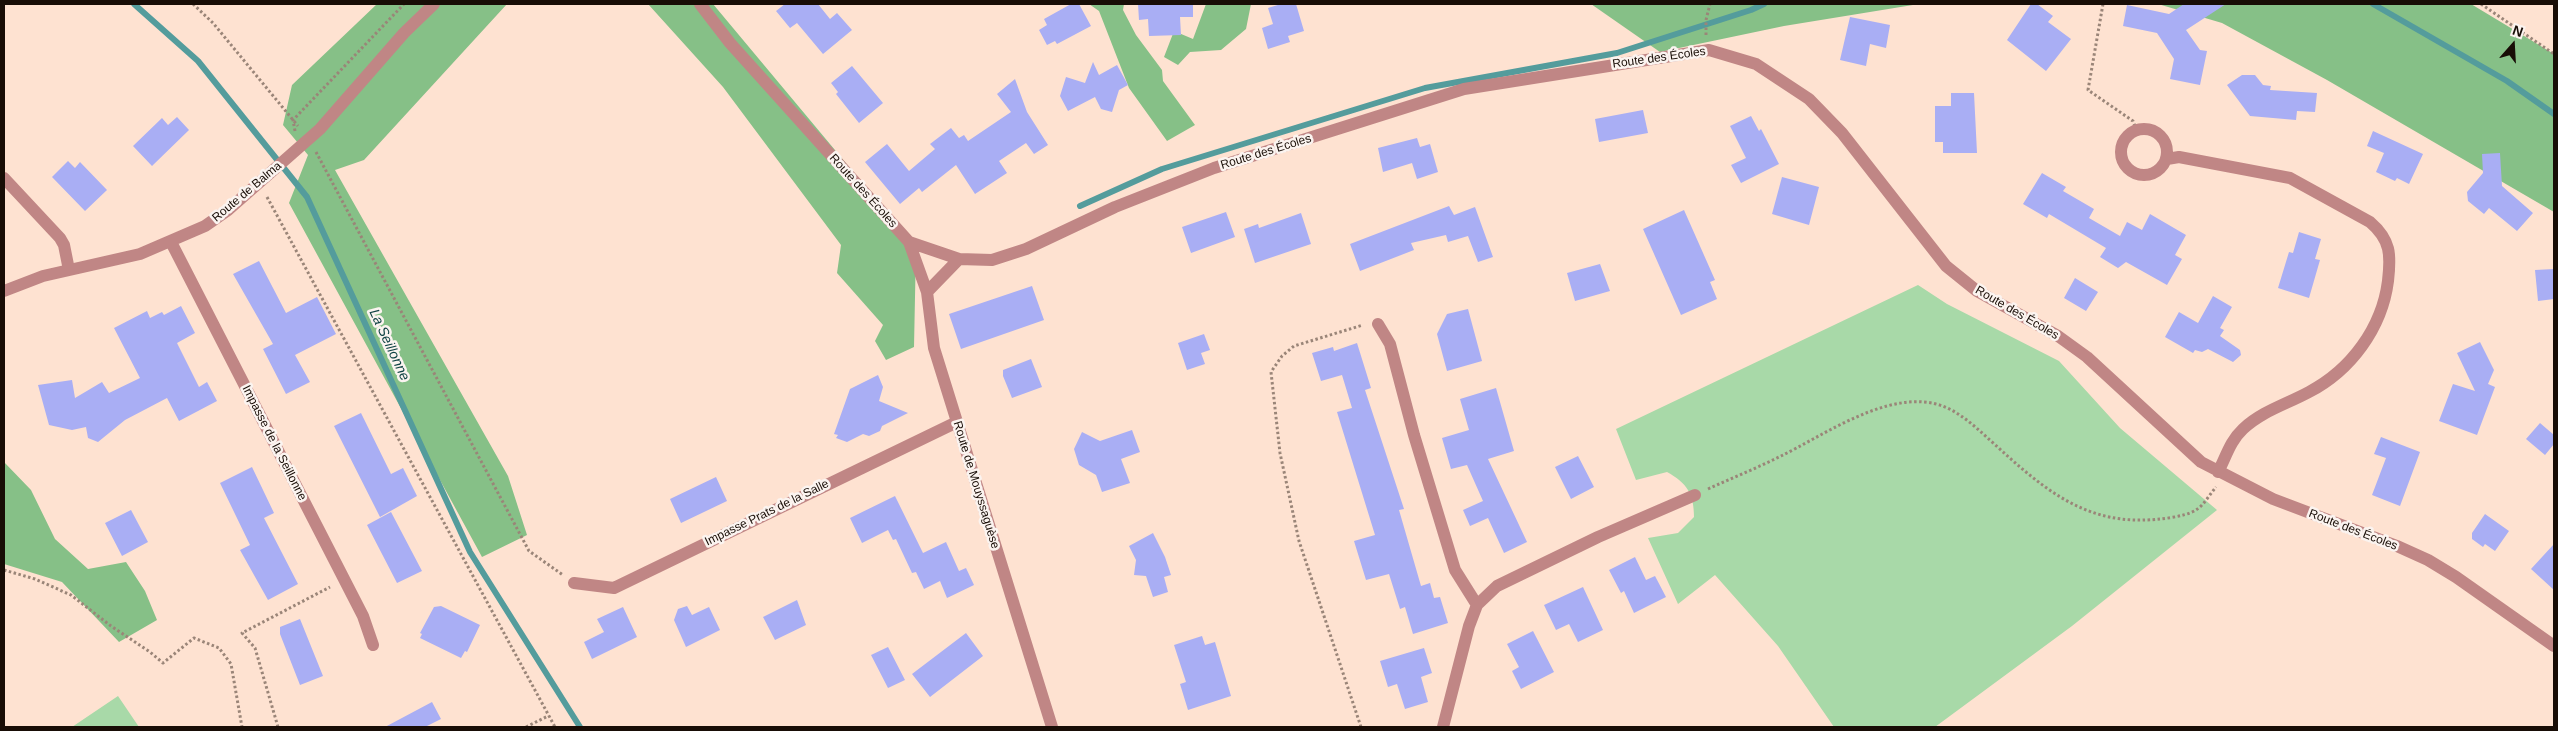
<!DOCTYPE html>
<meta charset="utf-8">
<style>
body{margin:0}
#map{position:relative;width:2558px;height:731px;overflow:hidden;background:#fee2d1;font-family:Arial,sans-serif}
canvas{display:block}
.frame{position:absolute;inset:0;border:5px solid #180d06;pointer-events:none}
.north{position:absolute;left:2488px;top:20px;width:50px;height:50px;-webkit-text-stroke:4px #fbf4f0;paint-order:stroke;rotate:19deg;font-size:14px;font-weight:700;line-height:20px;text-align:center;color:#180d06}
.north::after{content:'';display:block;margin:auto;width:18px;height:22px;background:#180d06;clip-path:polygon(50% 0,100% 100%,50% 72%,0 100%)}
</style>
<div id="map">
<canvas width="2558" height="731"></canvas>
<div class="frame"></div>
<div class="north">N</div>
</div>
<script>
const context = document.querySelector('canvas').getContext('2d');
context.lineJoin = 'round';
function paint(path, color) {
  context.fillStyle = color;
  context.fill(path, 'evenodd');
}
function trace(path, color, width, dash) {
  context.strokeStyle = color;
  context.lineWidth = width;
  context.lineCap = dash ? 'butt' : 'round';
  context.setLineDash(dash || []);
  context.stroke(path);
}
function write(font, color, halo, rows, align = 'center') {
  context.font = font + ' Arial,sans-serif';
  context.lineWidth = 5;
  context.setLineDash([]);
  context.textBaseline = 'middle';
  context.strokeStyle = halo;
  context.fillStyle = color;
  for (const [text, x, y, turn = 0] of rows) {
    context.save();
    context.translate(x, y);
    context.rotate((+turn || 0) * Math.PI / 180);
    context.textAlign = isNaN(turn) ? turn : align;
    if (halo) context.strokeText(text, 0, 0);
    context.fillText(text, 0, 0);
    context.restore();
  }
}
paint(new Path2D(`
 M1918,285L1947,304L2059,361L2120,428L2217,510L2072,626L1935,727H1834L1778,646L1715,575L1678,604L1648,538L1678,533L1694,517C1694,494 1687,483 1667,472L1636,480L1616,429Z
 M118,696L139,727H72Z`), '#a8d9a8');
paint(new Path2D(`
 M377,4H507L364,160L335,170L508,476L527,535L482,557L289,203L308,155L283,125L292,85Z
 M648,4H713L916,247L914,347L886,360L875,341L883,325L837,273L841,245L723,87Z
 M1089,4H1124L1123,10L1136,35L1162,70L1163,81L1195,125L1167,141L1129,88L1099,11Z
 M1206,4H1251L1246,29L1221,50L1190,52L1178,65L1164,57L1174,31L1193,39Z
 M1591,4H1919L1784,26L1660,52Z
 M2158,4H2471L2554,54V212L2327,80L2222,23Z
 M4,462L31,490L55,539L88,569L126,562L145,591L157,620L119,642L62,582L4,564Z`), '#86c087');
trace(new Path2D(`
 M134,4L198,61L307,197L470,552L580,727
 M2373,4L2507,81L2554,114
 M1080,206L1162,169L1425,88L1617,53L1751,10L1764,4`), '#549c9c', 6);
paint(new Path2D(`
 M785,4H818L830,19L837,13L852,30L823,54L797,23L790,28L776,11Z
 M1071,4H1079L1091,26L1057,44L1055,41L1047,45L1039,30L1047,25L1044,19Z
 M1138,4H1193V17H1180L1181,35L1149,36L1148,19L1139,20Z
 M1281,4H1296L1304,31L1288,36L1290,42L1268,49L1262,28L1273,24L1268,8Z
 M2031,4H2037L2053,16L2048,22L2071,39L2046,71L2007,40Z
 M2184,4H2226L2186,30L2200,50L2207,51L2200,85L2170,79L2174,59L2157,33L2123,26L2127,5L2169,14Z
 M1850,17L1890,25L1886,48L1870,44L1866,66L1840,60Z
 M1093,62L1099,75L1117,65L1128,85L1119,90L1112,112L1101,109L1095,97L1068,111L1060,96L1066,77L1085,83Z
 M852,66L883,103L859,123L836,94L838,92L831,83Z
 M2242,75H2255L2263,85L2271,86L2270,90L2317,93L2315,112L2297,111L2296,120L2250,116L2227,85Z
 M1015,79L1027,112L1048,145L1034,154L1026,143L999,161L1007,173L975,194L956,165L922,192L919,188L900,204L865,162L887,144L909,171L935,149L930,144L951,128L959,138L964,135L968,141L1011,112L997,94Z
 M1951,93H1974L1977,153H1943V142H1935V106H1951Z
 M1643,110L1648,133L1599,142L1595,119Z
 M1751,116L1759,131L1761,129L1779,164L1741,183L1731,165L1746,158L1730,126Z
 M177,117L189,130L152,166L133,146L162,118L168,125Z
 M2373,131L2423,154L2409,184L2397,178L2395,181L2376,172L2384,153L2367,146Z
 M1417,138L1420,147L1430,144L1438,172L1417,179L1412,163L1383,172L1378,148Z
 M2500,153L2502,186L2533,213L2517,231L2489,208L2484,214L2468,201L2467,192L2483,173L2482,154Z
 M68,161L75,168L80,162L107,190L85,211L52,177Z
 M2042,173L2066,187L2063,191L2094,209L2089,218L2120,236L2127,222L2142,230L2150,214L2186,235L2175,255L2182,259L2167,285L2126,262L2118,268L2100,257L2106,248L2049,214L2047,218L2023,204Z
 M1782,177L1819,187L1809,225L1772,214Z
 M1449,206L1454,215L1475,207L1493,257L1478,262L1468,236L1448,242L1446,235L1411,243L1414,250L1360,271L1350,244Z
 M1684,210L1715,280L1710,282L1717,299L1681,315L1643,229Z
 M1226,212L1235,237L1191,253L1182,227Z
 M1301,213L1311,244L1255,263L1244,229L1258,224L1259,228Z
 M2299,232L2321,239L2315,259L2320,260L2309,298L2278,288L2289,252L2293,253Z
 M259,261L286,313L317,297L336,334L295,355L310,382L286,394L263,349L273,344L233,274Z
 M1600,264L1610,291L1575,301L1567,273Z
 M2554,269V299L2538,301L2535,270Z
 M2075,278L2098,292L2086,311L2064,298Z
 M1032,286L1044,320L961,349L949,314Z
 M2213,296L2232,307L2220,328L2224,330L2220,336L2240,350L2241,355L2233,362L2208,349L2202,352L2195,350L2193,353L2165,337L2179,312L2198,323Z
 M181,306L195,333L177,343L199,387L207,382L217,401L179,421L167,398L125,420L98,442L88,438L86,427L72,430L49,425L38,385L72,380L75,398L102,382L109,393L140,378L114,328L147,311L150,318L162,312L164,315Z
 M1468,309L1482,361L1447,371L1437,334L1447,314Z
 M1204,334L1210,350L1201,353L1205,364L1187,370L1178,343Z
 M2480,342L2494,370L2488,384L2495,387L2477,435L2439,421L2453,384L2475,391L2457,353Z
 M1357,343L1371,388L1365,390L1404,509L1399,510L1421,586L1430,583L1434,598L1440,597L1448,623L1413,634L1405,607L1400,609L1389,574L1366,580L1354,541L1375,535L1337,412L1352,408L1342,375L1321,381L1312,353L1333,347L1334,351Z
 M1031,359L1042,387L1012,398L1003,376V370Z
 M878,375L883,387L879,401L908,413L882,426L880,431L869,436L863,434L847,442L836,438L838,435L834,434L850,389Z
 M1496,388L1514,451L1488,459L1527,542L1504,553L1488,518L1470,526L1463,510L1483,501L1467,465L1451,469L1442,438L1469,430L1460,399Z
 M361,413L391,474L403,468L417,496L380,517L334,426Z
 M2540,423L2554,435V444L2545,455L2526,439Z
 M1132,430L1140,452L1121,459L1130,483L1102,492L1096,475L1079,465L1074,449L1082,432L1100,441Z
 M2381,437L2420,452L2400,506L2372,495L2386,458L2374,454Z
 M1578,456L1594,487L1571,499L1555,467Z
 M252,467L274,513L264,518L298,584L268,600L240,550L250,545L220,483Z
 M716,477L727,501L681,523L670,499Z
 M895,496L923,553L946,542L959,571L966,568L974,585L947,598L940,581L924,589L916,572L912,573L896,539L893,540L888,530L862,543L850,518Z
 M131,510L148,542L122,556L105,523Z
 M391,512L422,571L397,583L367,525Z
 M2485,514L2509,531L2495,551L2485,544L2483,547L2472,539V533Z
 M1153,533L1165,557L1171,575L1164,577L1168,592L1153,597L1146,576L1134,575L1136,560L1129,546Z
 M2554,544V590L2531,569Z
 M1635,557L1646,580L1655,576L1666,597L1634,613L1624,591L1621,593L1609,570Z
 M1583,587L1603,630L1578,642L1569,624L1556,630L1544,605Z
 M797,600L806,625L775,640L763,617Z
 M441,606L480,625L467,652L465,651L461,658L420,638L422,634L420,633L434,607Z
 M687,606L692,615L709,607L720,630L686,647L674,620L678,609Z
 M623,607L637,637L592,659L584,642L604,632L597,619Z
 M300,619L323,676L300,685L280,634V627Z
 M1533,631L1554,672L1521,689L1512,671L1519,667L1507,644Z
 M966,633L983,656L930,697L912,674Z
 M1202,636L1205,645L1215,642L1231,696L1188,710L1180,684L1186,682L1174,645Z
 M888,647L905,680L888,688L871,655Z
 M1424,648L1432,673L1421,677L1428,702L1405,709L1397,684L1388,687L1380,661Z
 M432,702L441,719L425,727H385Z`), '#a9aef4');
trace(new Path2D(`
 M193,4L213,23L298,126
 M2103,4L2088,90L2133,121L2136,129
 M2481,4L2554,54
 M1706,35V20L1710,4
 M295,131L293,120L404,4
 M316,152L529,551L563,575
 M267,197L555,727
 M1708,489C1732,478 1757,468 1781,456C1822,436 1876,398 1924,402C1952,404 1971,423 1991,441C2037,483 2079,522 2144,520C2157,520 2185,517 2196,510C2204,505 2210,494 2216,487
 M4,570L35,579L71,595L111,626L150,652L163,663L194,638L219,648L231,664L242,727
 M278,727L255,648L242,633L330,587
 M526,727L548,716
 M1361,727L1299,541L1280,453L1271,372L1282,356L1294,346L1363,325`), '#9a8578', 3, [2.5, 2.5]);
trace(new Path2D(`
 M700,4L730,43L909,242L959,259L992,260L1026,249L1115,207L1214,168L1464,89L1709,50L1756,64L1809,99L1842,133L1946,266L1977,291L2058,336L2087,357L2201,462L2273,499L2397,546L2428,560L2456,577L2554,646
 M2121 152a23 23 0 1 1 46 0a23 23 0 1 1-46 0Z
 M2167,159L2179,157L2290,178L2370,222C2391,240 2391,255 2388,281C2382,328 2351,370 2309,392C2287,404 2262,411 2243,429C2230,441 2226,457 2218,472
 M4,178L60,238L64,245L69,270
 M171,242L363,616L373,645
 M909,242L927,292L934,348L1052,727
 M4,291L43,276L140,254L205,226L228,210L320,129L404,33L434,4
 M927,292L959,259
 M1378,324L1390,344L1414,435L1455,570L1477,605
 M574,583L614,588L957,422
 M1443,727L1469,626L1477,605L1497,586L1598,537L1695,495`), '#c08685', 12);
write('12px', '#180d06', '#fbf4f0', [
 ["Route des Écoles",1659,58,-8],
 ["Route des Écoles",1266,152,-17],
 ["Route des Écoles",863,191,48],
 ["Route de Balma",247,192,-40],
 ["Route des Écoles",2017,313,30],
 ["Impasse de la Seillonne",274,443,63],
 ["Route de Mouyssaguèse",976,485,73],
 ["Impasse Prats de la Salle",767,513,-26],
 ["Route des Écoles",2353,530,21]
]);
write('italic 14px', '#104344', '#fbf4f0', [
 ["La Seillonne",389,345,65]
]);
</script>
